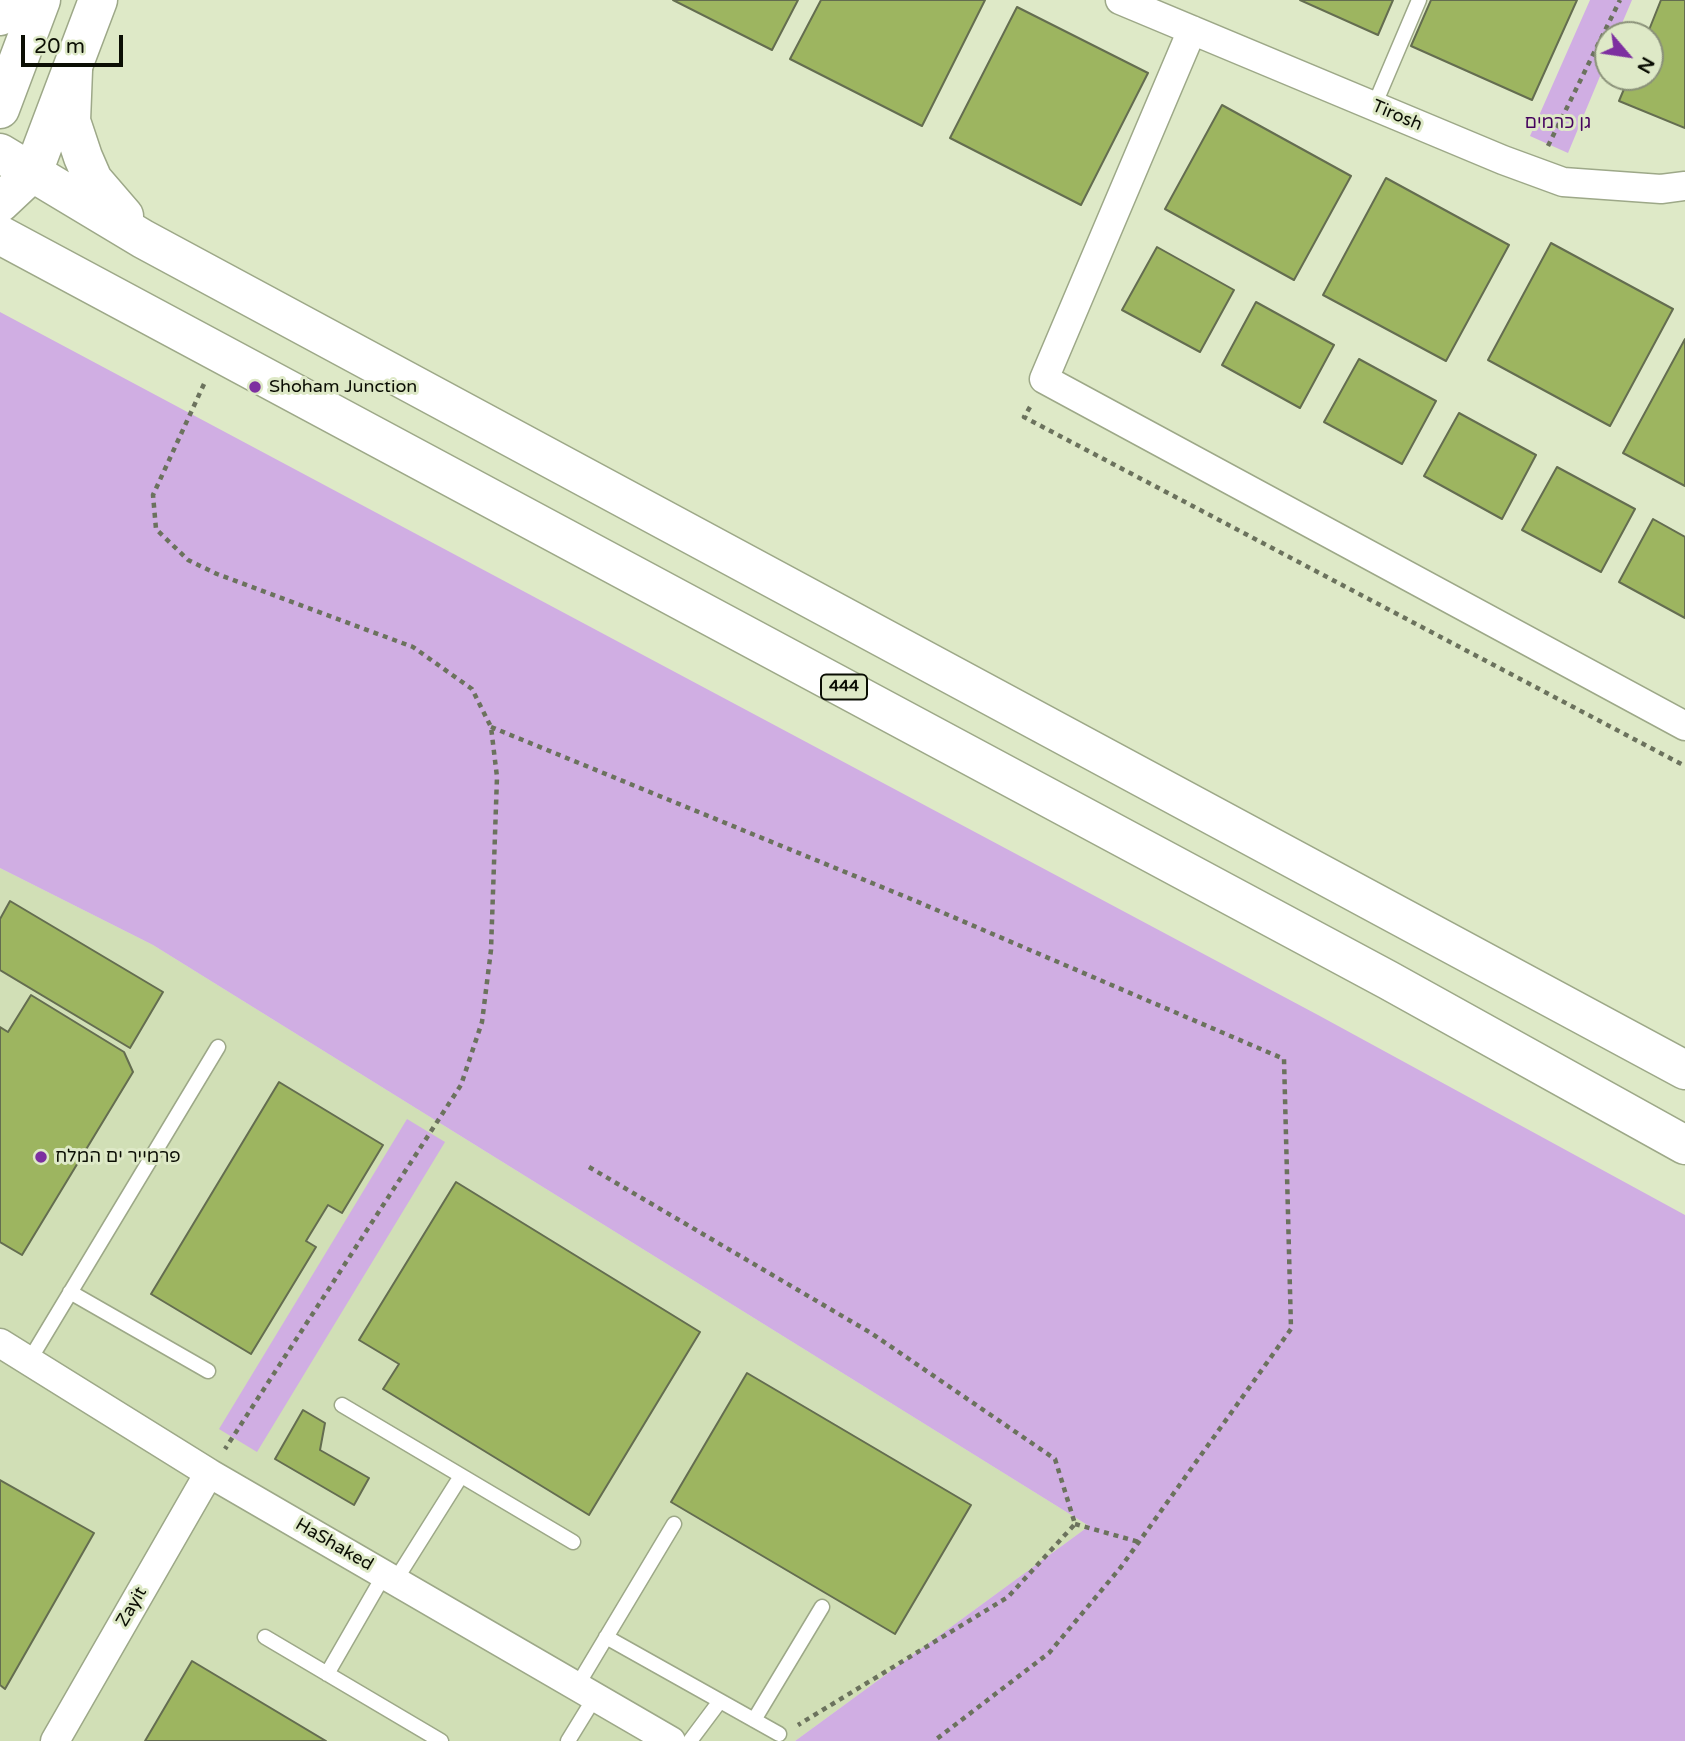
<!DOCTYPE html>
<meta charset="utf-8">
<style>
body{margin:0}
#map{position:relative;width:1685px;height:1741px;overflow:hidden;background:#dee9c7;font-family:"Varela Round",sans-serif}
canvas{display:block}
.north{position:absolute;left:1594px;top:21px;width:70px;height:70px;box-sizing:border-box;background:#dee9c7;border:2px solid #8a9179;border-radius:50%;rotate:119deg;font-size:19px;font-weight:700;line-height:28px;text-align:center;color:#0b0e04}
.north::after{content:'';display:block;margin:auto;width:24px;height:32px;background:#7d2fa0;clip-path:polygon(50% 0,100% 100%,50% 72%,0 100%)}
.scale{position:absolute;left:21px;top:35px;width:102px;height:32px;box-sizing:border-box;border:4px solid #0b0e04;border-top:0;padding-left:9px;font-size:21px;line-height:24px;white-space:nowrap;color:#0b0e04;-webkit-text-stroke:5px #dee9c7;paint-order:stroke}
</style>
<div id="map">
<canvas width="1685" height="1741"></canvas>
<div class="north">N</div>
<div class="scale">20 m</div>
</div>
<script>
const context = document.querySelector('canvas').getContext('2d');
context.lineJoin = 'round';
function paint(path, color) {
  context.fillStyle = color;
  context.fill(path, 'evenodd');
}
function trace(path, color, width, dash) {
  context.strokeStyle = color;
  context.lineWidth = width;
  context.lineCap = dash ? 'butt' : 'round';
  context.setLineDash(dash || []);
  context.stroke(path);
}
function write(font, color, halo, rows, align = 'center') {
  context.font = font + ' "Varela Round",Heebo,sans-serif';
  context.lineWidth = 6;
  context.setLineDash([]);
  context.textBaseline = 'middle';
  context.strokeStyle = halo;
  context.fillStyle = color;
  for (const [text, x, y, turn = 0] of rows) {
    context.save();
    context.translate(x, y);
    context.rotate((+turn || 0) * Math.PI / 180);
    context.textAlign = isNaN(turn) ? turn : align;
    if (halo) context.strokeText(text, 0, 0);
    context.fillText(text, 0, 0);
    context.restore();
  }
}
paint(new Path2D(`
 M0,868L153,945L1089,1526L795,1741H0Z`), '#d1dfb6');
paint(new Path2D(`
 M1590,0H1632L1617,35H1608V57L1568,153L1530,136Z
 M0,312L1318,1015L1685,1215V1741H795L1089,1526L153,945L0,868Z
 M407,1119L445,1142L257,1452L219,1429Z`), '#d0aee3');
const building = new Path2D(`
 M673,0H798L772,50Z
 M821,0H985L922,126L790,59Z
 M1300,0H1393L1378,35Z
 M1431,0H1577L1532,100L1411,46Z
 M1661,0H1685V128L1619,101L1629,77H1650V35H1647Z
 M1017,7L1148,73L1081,205L950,138Z
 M1222,105L1351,176L1294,280L1165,209Z
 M1386,178L1509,245L1446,361L1323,295Z
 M1551,243L1673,309L1610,426L1488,360Z
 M1157,247L1234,290L1200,352L1122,310Z
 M1256,302L1334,345L1300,408L1222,365Z
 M1685,339V486L1623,453Z
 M1359,359L1436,401L1402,464L1324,422Z
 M1459,413L1536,455L1502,519L1424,476Z
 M1557,467L1635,509L1601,572L1522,530Z
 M1653,519L1685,537V618L1619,582Z
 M10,901L163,992L130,1048L0,970V919Z
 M31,995L124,1052L133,1072L22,1255L0,1242V1027L8,1032Z
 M279,1082L383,1145L342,1213L328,1205L306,1241L316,1247L251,1354L151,1294Z
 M456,1182L700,1332L589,1515L383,1389L399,1364L359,1340Z
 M747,1373L971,1505L895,1634L671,1502Z
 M303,1410L325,1423L320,1450L369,1478L354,1505L275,1459Z
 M0,1480L94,1533L5,1689L0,1685Z
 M192,1661L326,1741H145Z`);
paint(building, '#9db560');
trace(building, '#646d50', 2);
const lane = new Path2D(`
 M1374,106L1419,0
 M70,1292L208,1371
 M29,1361L218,1047
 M342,1405L573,1542
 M395,1581L461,1476
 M265,1637L441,1741
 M606,1637L779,1734
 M327,1674L384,1575
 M577,1686L674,1524
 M754,1720L822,1607
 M568,1741L595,1697
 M690,1741L720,1701`);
const street = new Path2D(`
 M1120,0L1503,160L1563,182L1661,189L1685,186
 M1192,30L1044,379L1685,726
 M0,1343L209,1473L671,1741
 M55,1741L209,1473`);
const secondary = new Path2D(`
 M0,109L41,0
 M0,203L33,172L98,0`);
const primary = new Path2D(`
 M0,16L14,0
 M73,70L71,121L83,157L93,180L124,216
 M0,153L143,239L1685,1070
 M0,235L1388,980L1685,1145`);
trace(lane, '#9da888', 17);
trace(street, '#9da888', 31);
trace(secondary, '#9da888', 41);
trace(primary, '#9da888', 41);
trace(new Path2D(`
 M1548,146L1620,0
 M204,384L153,495L156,529L188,560L217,574L413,647L472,689L491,727L497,777L491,950L482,1022L461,1085L225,1449
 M1030,407L1024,417L1685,766
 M491,727L911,899L1284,1059L1291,1329L1121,1567L1049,1653L934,1741
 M589,1167L871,1333L1055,1459L1075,1524L1008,1597L798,1725
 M1075,1524L1139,1542`), '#6b725d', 4.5, [5, 5]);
trace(lane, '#fff', 14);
trace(street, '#fff', 28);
trace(secondary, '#fff', 38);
trace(primary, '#fff', 38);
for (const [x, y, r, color] of [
 [255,387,7,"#7d2fa0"],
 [41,1157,7,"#7d2fa0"]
]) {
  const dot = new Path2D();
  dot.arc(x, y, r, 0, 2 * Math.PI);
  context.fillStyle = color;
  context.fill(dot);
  trace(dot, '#dee9c7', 2.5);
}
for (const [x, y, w] of [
 [844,687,46]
]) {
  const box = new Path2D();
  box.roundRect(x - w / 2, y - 12.5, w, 25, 5);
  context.fillStyle = '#dee9c7';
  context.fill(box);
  trace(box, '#0b0e04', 2);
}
write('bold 16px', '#0b0e04', null, [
 ["444",844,687]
]);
write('18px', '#0b0e04', '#dee9c7', [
 ["Tirosh",1397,116,23],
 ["HaShaked",334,1545,30],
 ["Zayit",132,1607,-60]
]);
write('18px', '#45025e', '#dee9c7', [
 ["גן כרמים",1558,123]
]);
write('18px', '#0b0e04', '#dee9c7', [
 ["Shoham Junction",269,387],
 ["פרמייר ים המלח",55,1157]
], 'left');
</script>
